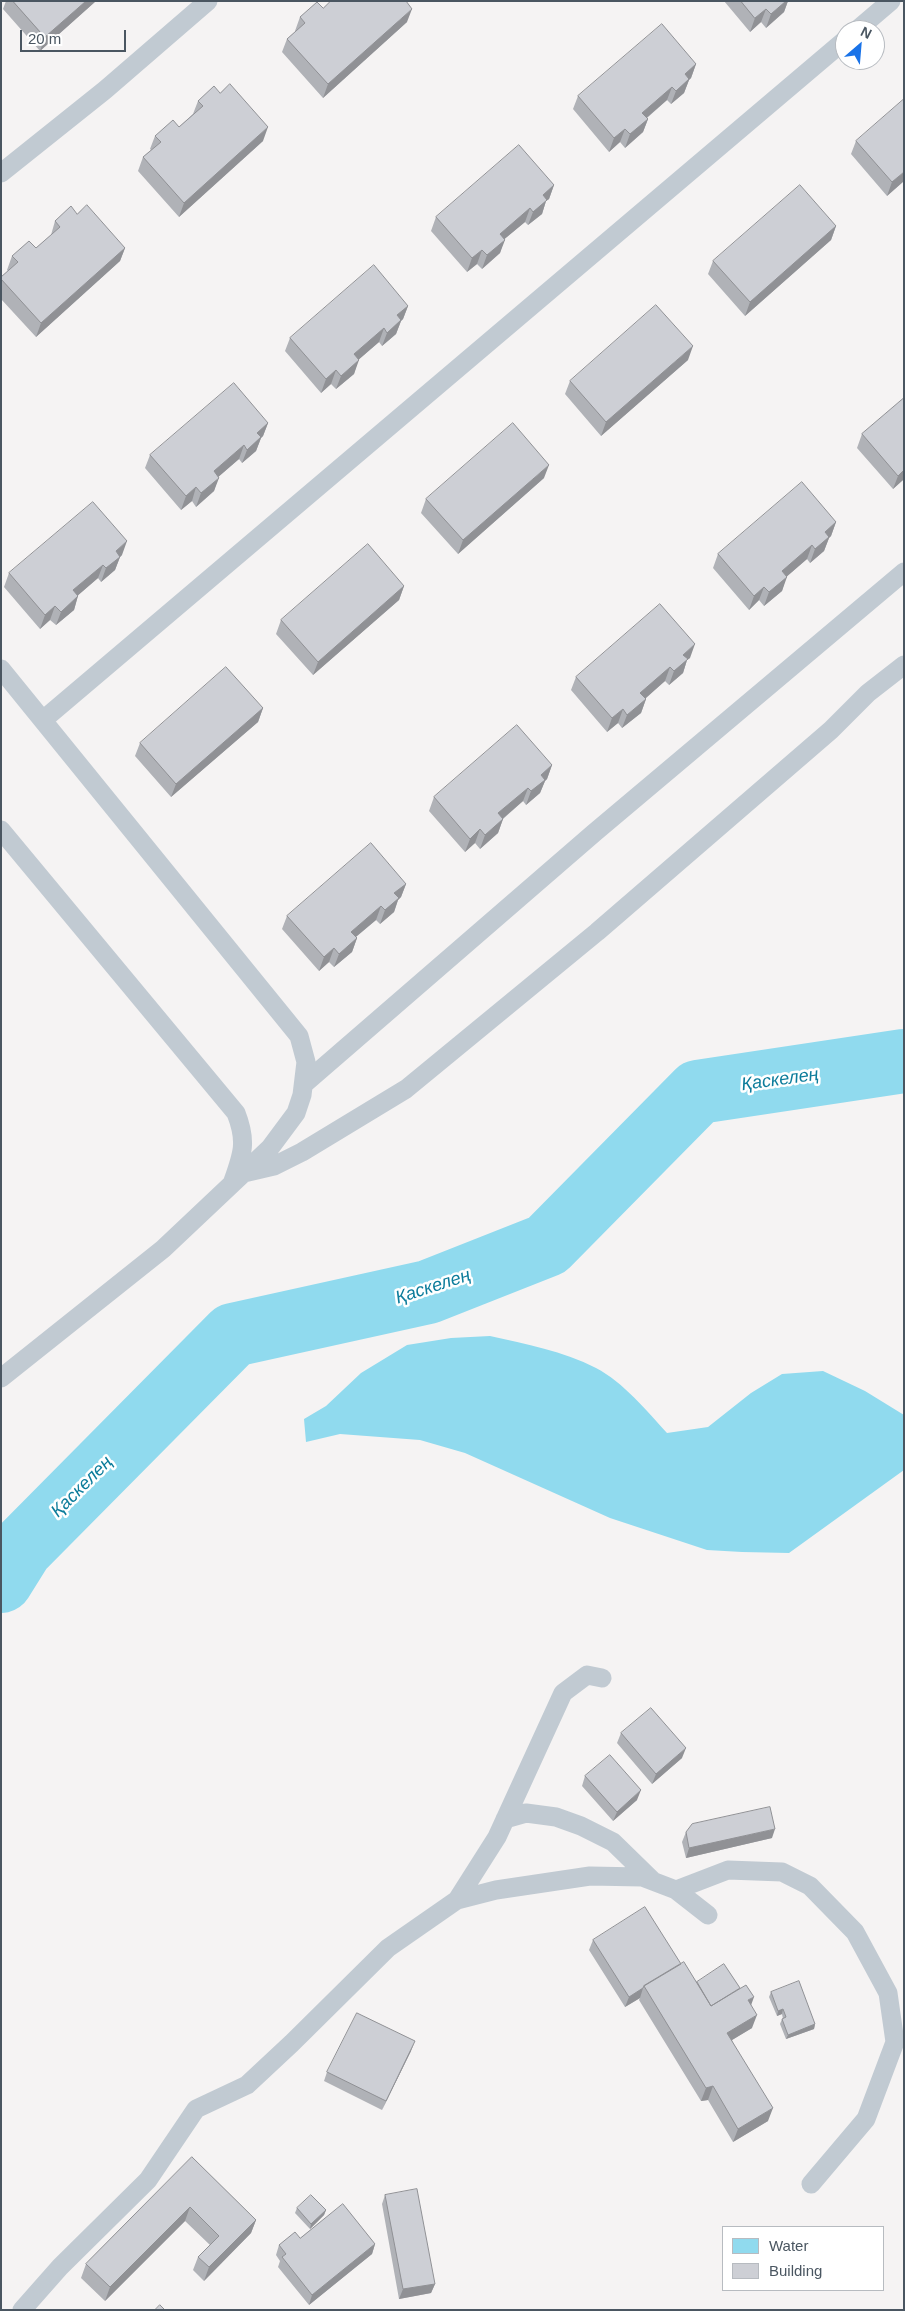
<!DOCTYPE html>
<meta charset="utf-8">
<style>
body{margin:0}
#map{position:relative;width:905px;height:2311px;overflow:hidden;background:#f5f3f3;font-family:Helvetica,sans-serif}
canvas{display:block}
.frame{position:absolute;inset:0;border:2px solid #4a5661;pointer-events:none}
.legend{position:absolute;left:722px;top:2226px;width:162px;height:65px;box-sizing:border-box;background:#fff;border:1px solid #b7bbc0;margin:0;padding:6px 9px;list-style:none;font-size:15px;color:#4a5661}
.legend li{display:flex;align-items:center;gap:10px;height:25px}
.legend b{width:25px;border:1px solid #b7bbc0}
.north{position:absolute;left:835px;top:20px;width:50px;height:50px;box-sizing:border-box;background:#fff;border:1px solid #b7bbc0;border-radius:50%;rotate:27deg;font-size:14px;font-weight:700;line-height:20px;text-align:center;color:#4a5661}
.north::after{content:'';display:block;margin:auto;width:18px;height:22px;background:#1a73e8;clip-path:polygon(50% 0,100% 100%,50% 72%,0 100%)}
.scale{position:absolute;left:20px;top:30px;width:106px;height:22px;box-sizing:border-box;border:2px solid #4a5661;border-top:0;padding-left:6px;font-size:15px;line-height:18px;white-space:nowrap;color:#4a5661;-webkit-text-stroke:4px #fff;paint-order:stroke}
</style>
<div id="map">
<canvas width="905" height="2311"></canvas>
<div class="frame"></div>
<ul class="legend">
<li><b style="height:14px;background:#90daee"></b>Water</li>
<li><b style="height:14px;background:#cdcfd5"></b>Building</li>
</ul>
<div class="north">N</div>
<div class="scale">20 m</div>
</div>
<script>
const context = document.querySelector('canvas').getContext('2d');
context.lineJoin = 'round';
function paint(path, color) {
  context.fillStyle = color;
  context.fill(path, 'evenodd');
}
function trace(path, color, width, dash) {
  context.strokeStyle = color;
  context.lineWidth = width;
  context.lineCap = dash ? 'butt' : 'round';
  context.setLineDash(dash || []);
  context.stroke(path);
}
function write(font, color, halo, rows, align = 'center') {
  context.font = font + ' Helvetica,sans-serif';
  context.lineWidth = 5;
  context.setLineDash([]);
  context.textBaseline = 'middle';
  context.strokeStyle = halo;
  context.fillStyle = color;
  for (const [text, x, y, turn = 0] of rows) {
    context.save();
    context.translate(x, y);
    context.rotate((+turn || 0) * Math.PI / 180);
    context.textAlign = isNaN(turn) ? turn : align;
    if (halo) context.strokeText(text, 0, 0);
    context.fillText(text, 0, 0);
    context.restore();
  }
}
paint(new Path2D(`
 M490,1336C526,1344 563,1351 596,1368C623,1382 647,1411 667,1433L708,1427L751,1393L782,1374L823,1371L865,1391L904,1415V1470L789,1553L742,1552L707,1550L610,1518L465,1453L420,1440L340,1434L306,1442L304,1419L326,1406L361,1373L407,1345L451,1338Z`), '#90daee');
trace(new Path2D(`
 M1,1581L21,1549L233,1335L428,1292L547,1245L698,1092L904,1061`), '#90daee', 64);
trace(new Path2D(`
 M857,30L891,1
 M1,173L105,90L208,1
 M1,669L299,1036L306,1062L302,1095L296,1113L270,1148L163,1249L1,1378
 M43,720L845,40
 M1,830L236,1113C247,1141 243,1153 233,1181
 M304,1084L594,833L904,572
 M244,1173L274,1166L302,1152L406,1089L597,932L831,730L868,693L904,665
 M505,1819L526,1813L556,1817L581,1826L613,1842L653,1881
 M676,1890L728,1870L782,1872L810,1886L855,1932L888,1993L895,2042L866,2119L811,2184
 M457,1900L496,1890L590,1876L642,1877L676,1890L708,1915
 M22,2310L60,2267L148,2180L196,2109L247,2085L292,2043L388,1948L457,1900L497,1837L563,1693L587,1675L602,1678`), '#c1cad2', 19);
paint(new Path2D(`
 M6,1H96L40,51L3,9Z
 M724,1H788L784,12L766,28L761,22L750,32Z
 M323,8L407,22L323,98L282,52L287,39L295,32V31L300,17Z
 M696,64L691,78L689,80L684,93L671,104L667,100L647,118L648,119L643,132L625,148L620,142L609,152L573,109L578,96Z
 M198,101L263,141L179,217L138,171L143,157L151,150L150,149L155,136L179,127L193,114Z
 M856,141L904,181L887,196L851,154Z
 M554,185L549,199L546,201L542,214L528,225L525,222L504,239L500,253L482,269L477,264L467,272L431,231L436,217Z
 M77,214L125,248L120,261L36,337L1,299V277L8,271L7,270L12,256L36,248L51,235L55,221Z
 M836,226L831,240L745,316L708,274L713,261Z
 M408,306L403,319L401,321L396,334L382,346L379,342L358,360L354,374L336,389L331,384L321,393L285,351L290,338Z
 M688,360L601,436L565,394L570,381Z
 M904,398V481L903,480L893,489L857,448L862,434Z
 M268,423L263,436L261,438L256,451L242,463L239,459L218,477L214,491L196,507L192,501L181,510L145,468L150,455Z
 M544,478L458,554L421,513L426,499Z
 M836,522L831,536L829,538L824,551L810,563L807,559L786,577L782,591L764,606L759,600L749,610L713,568L718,554Z
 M122,555L120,557L115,570L101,582L98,578L78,595L74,610L56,625L50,620L40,629L4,587L9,573Z
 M404,586L399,600L313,675L276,634L281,620Z
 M690,658L687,660L683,673L669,685L665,681L645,698L646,699L641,713L622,728L618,723L607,732L571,690L576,677Z
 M263,708L258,722L171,797L135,756L140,743Z
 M552,765L547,779L545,781L540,793L526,805L523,801L503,819L498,833L480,849L475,843L465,852L429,811L434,797Z
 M406,884L401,897L398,900L394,912L380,924L376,920L356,937L357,938L352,952L334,967L329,962L319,971L282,929L287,916Z
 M621,1733L682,1758L652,1784L617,1743Z
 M585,1776L637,1800L613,1821L582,1786Z
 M686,1832L772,1838L686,1858L682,1842Z
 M593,1940L681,1964L697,1982L751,2005L752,2028L732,2040L768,2121L733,2142L708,2100L701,2101L639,2000L640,1998L625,2007L589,1950Z
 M771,1992L815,2024L814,2029L786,2039L780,2024L782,2019H783L782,2014L777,2016L769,1997Z
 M411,2051L382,2110L324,2081L327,2072Z
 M192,2157L256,2220L251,2233L204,2281L193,2270L198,2257L210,2245L185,2221L105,2301L81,2278L86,2264Z
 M385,2195L435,2284L431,2293L399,2299L382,2204Z
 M297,2208L326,2210L324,2215L310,2229L295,2213Z
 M300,2238L375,2244L372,2254L309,2305L278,2267L280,2261L276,2255L279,2245Z`), '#b0b2b7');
paint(new Path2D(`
 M86,1H96L40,51L45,37Z
 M786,1H788L784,12L766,28L771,14Z
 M412,9L407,22L323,98L328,84Z
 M766,9L761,22L750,32L755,18Z
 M696,64L691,78L689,80L684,93L671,104L676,91L685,74Z
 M672,87L667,100L637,126L642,113Z
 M648,119L643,132L625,148L630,134Z
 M268,127L263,141L179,217L184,203Z
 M625,129L620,142L609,152L614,138Z
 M904,172V181L887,196L892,182Z
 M554,185L549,199L546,201L542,214L528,225L533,212L543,195Z
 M530,208L525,222L495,247L500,234Z
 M836,226L831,240L745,316L750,302Z
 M505,240L500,253L482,269L487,255Z
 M125,248L120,261L36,337L41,323Z
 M482,250L477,264L467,272L472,258Z
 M408,306L403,319L401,321L396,334L382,346L387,333L397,315Z
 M384,328L379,342L349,368L354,354Z
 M693,346L688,360L601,436L606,422Z
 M359,360L354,374L336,389L341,376Z
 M336,370L331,384L321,393L326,379Z
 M268,423L263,436L261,438L256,451L242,463L247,450L257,433Z
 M244,445L239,459L209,485L214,471Z
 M549,465L544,478L458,554L463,540Z
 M904,470L903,480L893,489L898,476Z
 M219,478L214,491L196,507L201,493Z
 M196,487L192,501L181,510L186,496Z
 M836,522L831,536L829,538L824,551L810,563L815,549L825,532Z
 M127,541L122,555L120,557L115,570L101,582L106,568L116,551Z
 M812,545L807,559L777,585L782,571Z
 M103,565L98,578L68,604L73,590Z
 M787,577L782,591L764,606L769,592Z
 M404,586L399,600L313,675L318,662Z
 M764,587L759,600L749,610L754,596Z
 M78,596L74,610L56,625L61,612Z
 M55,606L50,620L40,629L45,615Z
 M695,644L690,658L687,660L683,673L669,685L674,671L683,655Z
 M670,667L665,681L636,707L640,693Z
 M646,699L641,713L622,728L627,715Z
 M263,708L258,722L171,797L176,784Z
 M623,709L618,723L607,732L612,718Z
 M552,765L547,779L545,781L540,793L526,805L531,791L541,775Z
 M528,788L523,801L493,827L498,813Z
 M503,819L498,833L480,849L485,835Z
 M480,829L475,843L465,852L470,839Z
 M406,884L401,897L398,900L394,912L380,924L385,910L394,893Z
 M381,906L376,920L346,945L351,932Z
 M357,938L352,952L334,967L339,954Z
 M334,948L329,962L319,971L324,957Z
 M686,1748L682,1758L652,1784L656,1774Z
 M641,1790L637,1800L613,1821L617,1812Z
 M775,1829L772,1838L686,1858L689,1848Z
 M643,1988L640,1998L625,2007L629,1997Z
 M754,1997L749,2011L748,2000Z
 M783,2009L782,2014L777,2016L778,2011Z
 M757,2015L752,2028L722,2046L727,2033Z
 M815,2024L814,2029L786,2039L788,2035Z
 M415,2041L411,2051L382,2110L386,2101Z
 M713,2086L708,2100L701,2101L706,2088Z
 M773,2108L768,2121L733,2142L738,2129Z
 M190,2207L185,2221L105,2301L110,2287Z
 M326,2210L324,2215L310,2229L311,2224Z
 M256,2220L251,2233L204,2281L209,2267Z
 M375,2244L372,2254L309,2305L312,2295Z
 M435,2284L431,2293L399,2299L403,2289Z`), '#909195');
const building = new Path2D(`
 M13,1H86L45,37Z
 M331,1H406L412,9L328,84L287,39L305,23L300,17L317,2L323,8Z
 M741,1H786L771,14L766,9L755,18Z
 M662,24L696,64L685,74L689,79L676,91L672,87L642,113L648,119L630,134L625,129L614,138L578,96Z
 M230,84L268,127L184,203L143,157L161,142L155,136L173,120L179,127L203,106L198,101L214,86L220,93Z
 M904,99V172L892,182L856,141Z
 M519,145L554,185L543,195L547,200L533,212L530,208L500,234L505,240L487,255L482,250L472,258L436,217Z
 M800,185L836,226L750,302L713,261Z
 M87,205L125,248L41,323L1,279V277L18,262L12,256L29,241L36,248L60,227L55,221L71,206L77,214Z
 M374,265L408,306L397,315L401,320L387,333L384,328L354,354L359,360L341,376L336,370L326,379L290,338Z
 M656,305L693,346L606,422L570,381Z
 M234,383L268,423L257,433L261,437L247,450L244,445L214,471L219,478L201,493L196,487L186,496L150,455Z
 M904,398V470L898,476L862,434Z
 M513,423L549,465L463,540L426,499Z
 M802,482L836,522L825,532L829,537L815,549L812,545L782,571L787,577L769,592L764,587L754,596L718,554Z
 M93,502L127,541L116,551L120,557L106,568L103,565L73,590L78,596L61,612L55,606L45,615L9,573Z
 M368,544L404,586L318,662L281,620Z
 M660,604L695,644L683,655L688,659L674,671L670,667L640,693L646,699L627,715L623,709L612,718L576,677Z
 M226,667L263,708L176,784L140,743Z
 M517,725L552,765L541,775L545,780L531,791L528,788L498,813L503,819L485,835L480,829L470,839L434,797Z
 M371,843L406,884L394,893L399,898L385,910L381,906L351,932L357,938L339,954L334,948L324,957L287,916Z
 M651,1708L686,1748L656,1774L621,1733Z
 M610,1755L641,1790L617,1812L585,1776Z
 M770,1807L775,1829L689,1848L686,1832L692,1824Z
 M645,1907L681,1964L644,1986L643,1988L629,1997L593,1940Z
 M684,1962L711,2006L746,1985L754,1997L748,2000L757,2015L727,2033L773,2108L738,2129L713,2086L706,2088L644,1986Z
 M724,1964L740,1988L711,2006L697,1982Z
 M799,1981L815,2024L788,2035L782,2019L786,2017L783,2009L778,2011L771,1992Z
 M357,2013L415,2041L386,2101L327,2072Z
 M192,2157L256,2220L209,2267L198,2257L219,2236L190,2207L110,2287L86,2264Z
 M417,2189L435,2284L403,2289L385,2195Z
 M311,2195L326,2210L311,2224L297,2208Z
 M343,2204L375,2244L312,2295L282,2257L286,2254L279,2245L295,2232L300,2238Z
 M160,2305L165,2310H155Z`);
paint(building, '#cdcfd5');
trace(building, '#909195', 1);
write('italic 18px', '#0c7c9b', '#fff', [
 ["Қаскелең",780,1080,-8],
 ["Қаскелең",433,1287,-18],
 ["Қаскелең",82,1487,-45]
]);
</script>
